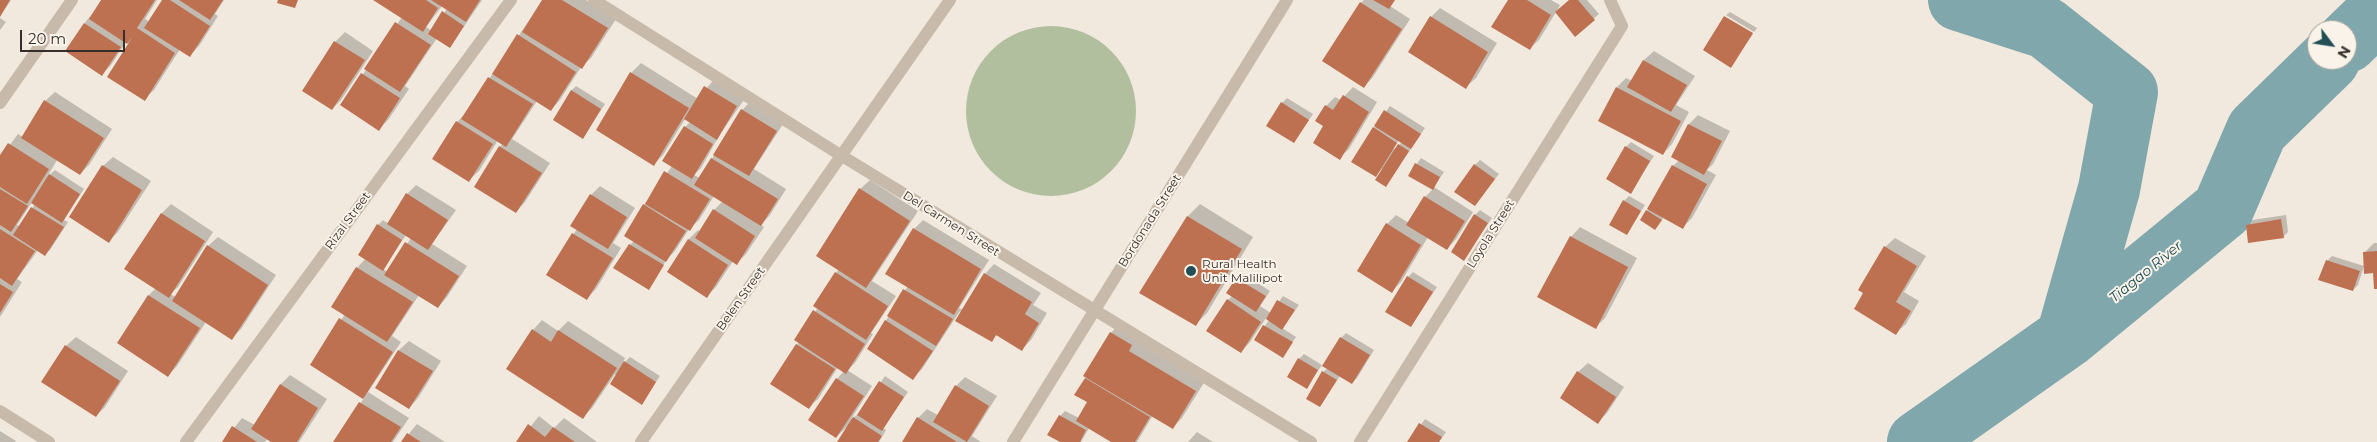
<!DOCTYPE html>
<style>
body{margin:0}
#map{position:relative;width:2377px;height:442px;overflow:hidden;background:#f1e9de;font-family:Montserrat,sans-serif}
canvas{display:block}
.north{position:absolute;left:2307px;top:20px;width:50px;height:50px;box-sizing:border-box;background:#f9f3ea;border:1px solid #aba49d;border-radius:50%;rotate:121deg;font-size:14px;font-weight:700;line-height:20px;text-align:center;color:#362e2a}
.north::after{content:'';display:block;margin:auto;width:18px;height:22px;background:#224f55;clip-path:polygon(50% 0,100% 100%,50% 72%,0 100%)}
.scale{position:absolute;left:20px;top:30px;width:105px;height:22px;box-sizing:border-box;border:2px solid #362e2a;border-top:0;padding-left:6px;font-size:15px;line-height:18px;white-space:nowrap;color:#362e2a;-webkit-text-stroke:4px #f9f3ea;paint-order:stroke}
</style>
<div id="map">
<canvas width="2377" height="442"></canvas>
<div class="north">N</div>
<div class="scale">20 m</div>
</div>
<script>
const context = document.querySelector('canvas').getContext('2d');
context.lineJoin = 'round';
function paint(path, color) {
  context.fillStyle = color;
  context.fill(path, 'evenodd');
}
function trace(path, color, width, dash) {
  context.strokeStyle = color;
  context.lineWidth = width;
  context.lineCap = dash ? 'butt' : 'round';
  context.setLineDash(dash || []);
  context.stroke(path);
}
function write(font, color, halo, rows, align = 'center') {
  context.font = font + ' Montserrat,sans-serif';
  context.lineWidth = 4;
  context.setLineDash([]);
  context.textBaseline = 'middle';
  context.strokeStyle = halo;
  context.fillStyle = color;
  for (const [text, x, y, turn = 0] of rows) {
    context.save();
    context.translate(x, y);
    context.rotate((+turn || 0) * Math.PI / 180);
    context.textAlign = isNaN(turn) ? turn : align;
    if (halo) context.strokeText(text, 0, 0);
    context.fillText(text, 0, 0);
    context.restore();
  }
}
paint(new Path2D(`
 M966 111a85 85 0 1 1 170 0a85 85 0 1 1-170 0Z`), '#b2bf9f');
paint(new Path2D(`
 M0,0H11L0,16Z
 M103,0H157L145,19L150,22L164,0H224L215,14L218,16L199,46L189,56L180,49L154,90L144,99L130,44L126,42L111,65L102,74L84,24Z
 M375,0H482L450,47L437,38L405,86L409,89L388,120L379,129L342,105L402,17ZM442,6L447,9L431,30L426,27Z
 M543,0H586L616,19L591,58L581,67L560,100L551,110L537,101L512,139L550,163L525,202L516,212L500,147L503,143L498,140L479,171L469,180L457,122L466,113Z
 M1364,0H1395L1390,6L1410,19L1373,77L1364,87L1361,3Z
 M1510,0H1551L1560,5L1557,11L1570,0H1587L1599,14L1575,35L1556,12L1539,40L1529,49Z
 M1440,8L1497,43L1476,78L1466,87L1431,17Z
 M1730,12L1757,28L1754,32L1726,15Z
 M1724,17L1753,34L1731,66Z
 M0,18L6,22L0,30Z
 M345,32L373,51L341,100L332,109L304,91L335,42Z
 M1654,51L1695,76L1676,105L1689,112L1672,144L1663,154L1617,87L1626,78L1632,81L1644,60Z
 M641,63L698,99L715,78L746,97L720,134L701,168L694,175L700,178L742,110L751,101L785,121L754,169L786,189L770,215L761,225L764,227L746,254L736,264L733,261L716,287L706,297L668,272L689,239L698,230L700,232L714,210L723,201L714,196L699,220L689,229L675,251L667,259L649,288L630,245L634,241L644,205L672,166L685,127L690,122L685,119L663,155L654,164L597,129L631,73Z
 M576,86L605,104L583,138L571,91Z
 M1353,87L1377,102L1349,149L1339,158L1326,106L1335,97L1341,100Z
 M55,92L112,129L89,165L80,174L57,160L47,177L55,170L84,189L64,220L68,222L50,250L45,254L38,250L17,279L22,282L0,317V158L18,134L23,137L45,101ZM32,202L35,204L20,227L17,225Z
 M1287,98L1313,114L1294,142L1282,103Z
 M1390,106L1425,128L1386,186L1383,168L1375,175L1374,128ZM1399,140L1402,142L1395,149L1394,148Z
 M1698,115L1730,131L1713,164L1707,170L1716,175L1692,218L1683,227L1664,217L1655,229L1647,211L1673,166L1679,160L1673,157L1689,124Z
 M1631,142L1654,156L1631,192L1626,147Z
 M113,157L151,181L118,232L109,241L71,217L103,166Z
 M1421,158L1444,172L1434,187L1473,212L1456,239L1447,249L1428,237L1401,282L1392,291L1387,224L1396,215L1409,223L1425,197L1433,189L1409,175Z
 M1480,160L1499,174L1475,205V165Z
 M870,180L918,211L872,281L896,296L871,333L873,334L855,363L847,370L872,386L851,419L860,413L885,376L908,392L883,428L886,430L879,442H838L849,425L836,437L837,379L844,371L838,367L818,399L808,408L797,345L818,307L814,305L839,269L860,189Z
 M416,185L456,210L432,244L467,266L447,297L438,307L419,295L392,336L401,342L368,392L409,418L393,442H335L364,398L312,364L345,314L357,268L366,258L378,225L383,220L389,224L407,194ZM406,235L411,238L388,272L383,269Z
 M600,186L635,208L613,243L621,248L596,289L587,298L548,274L577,229L591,195Z
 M1629,196L1645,205L1627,233L1624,201Z
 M171,204L213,232L178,287L170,294L176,297L208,246L218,237L276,275L241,329L232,338L206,322L177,366L168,376L118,343L149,295L156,288L126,269L162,213Z
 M1200,204L1253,237L1207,313L1195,325L1141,292L1188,216Z
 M1480,210L1492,218L1464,259L1475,215Z
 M2286,215L2288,232L2283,237L2247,225L2252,220Z
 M923,220L989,260L959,308L963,310L985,274L994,264L1041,293L1033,305L1047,313L1031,340L1022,349L997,335L991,340L960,311L922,369L913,378L868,349L908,286L914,229Z
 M1580,227L1637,258L1605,318L1596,327L1571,237Z
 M1895,238L1926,256L1904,292L1919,301L1906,324L1896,333L1865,293L1885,247Z
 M2374,243H2377V288L2375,272L2365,252Z
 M2332,256L2364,266L2358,285L2353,290L2327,261Z
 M1413,272L1437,287L1411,326L1408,277Z
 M1242,273L1270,291L1260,306L1271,313L1283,296L1299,305L1282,328L1296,337L1283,356L1255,340L1269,320L1266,318L1250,342L1241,352L1228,300L1232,296L1227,293Z
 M542,320L558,331L568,321L625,358L622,365L630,357L660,376L642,403L615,374L592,408L583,417L508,368L533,330Z
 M1120,323L1205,381L1182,418L1173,427L1153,415L1137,442H1113L1089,428L1081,442H1062L1060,416L1065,411L1079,418L1088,402L1086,379L1111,333Z
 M1346,333L1374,350L1357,378L1352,383L1340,376L1320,406L1323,372L1328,368L1341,338Z
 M76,337L128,371L105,407L96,416L66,346Z
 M409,341L441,361L418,398L409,408L377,387L399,350Z
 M1304,354L1322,365L1307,387L1299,359Z
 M1588,363L1624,387L1607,413L1598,422L1578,372Z
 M290,375L327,399L299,442H274L268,438L265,442H223L242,418L255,425L281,384Z
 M965,377L997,396L972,436L981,442H904L918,418L927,409L938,415L956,386Z
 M539,416L554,428L564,418L597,442H518Z
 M1425,419L1446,432L1439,442H1409Z
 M417,424L445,442H402Z
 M0,431L16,441L15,442H0Z
 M1197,432L1213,442H1188Z`), '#0003');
trace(new Path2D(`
 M1959,0L2046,28L2127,92L2109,189L2067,337
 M2347,42L2377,13
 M1918,442L2067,337L2223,209L2257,130L2329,60`), '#7fa7ac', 62);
paint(new Path2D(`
 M0,0H10L0,17Z
 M101,0H155L137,28L175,53L145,101L107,77L133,36L127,44L89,19Z
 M162,0H170L210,26L190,57L144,28Z
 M179,0H223L210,20Z
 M278,0H298L295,8L277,3Z
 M373,0H426L438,8L423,32Z
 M431,0H480L466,22Z
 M542,0H562L608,28L582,69L522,32Z
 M1373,0H1395L1389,9Z
 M1508,0H1527L1551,15L1530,50L1491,27Z
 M1569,0H1578L1595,20L1575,37L1555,12Z
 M1360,2L1402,29L1364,88L1322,61Z
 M442,11L464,26L450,48L428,34Z
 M1430,16L1488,52L1466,89L1408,52Z
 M1724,16L1753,33L1731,68L1703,50Z
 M395,22L431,45L400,92L364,69Z
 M84,23L121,47L102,76L65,51Z
 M517,34L576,72L551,111L492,74Z
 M334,41L365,60L332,110L302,91Z
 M1643,60L1687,85L1671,112L1627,87Z
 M630,72L689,108L654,166L596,130Z
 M361,73L400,98L379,131L340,105Z
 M488,77L533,104L506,147L461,119Z
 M704,86L737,106L717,140L684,119Z
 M1616,87L1681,121L1663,155L1598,121Z
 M571,90L601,109L583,139L553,120Z
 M1343,95L1369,112L1340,160L1313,143L1323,126L1315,121L1325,105L1333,110Z
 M44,100L104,138L80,175L21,138Z
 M1281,102L1309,120L1294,143L1266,126Z
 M741,109L777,131L749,176L713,155Z
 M1384,110L1421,134L1411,149L1374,126Z
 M456,121L493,144L469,182L432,159Z
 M1688,124L1722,141L1704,175L1671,157Z
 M684,126L713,144L692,179L662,161Z
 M1373,127L1397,143L1376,177L1351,162Z
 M8,143L49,169L27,204L0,187V155Z
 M1398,144L1409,151L1386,187L1375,180Z
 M499,146L542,173L516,213L474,187Z
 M1625,146L1650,161L1631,194L1606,179Z
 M711,158L778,199L761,226L694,185Z
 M1415,163L1440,177L1433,190L1408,176Z
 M1474,164L1495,179L1475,206L1454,192Z
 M102,165L142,190L109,243L69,217Z
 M1672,165L1707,184L1683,229L1647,209Z
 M664,171L710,199L690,231L645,204Z
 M49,174L80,194L62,223L31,203Z
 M859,188L910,221L866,288L816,256Z
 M0,189L28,206L11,232L0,225Z
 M406,193L448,220L428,250L387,224Z
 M590,194L627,217L608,249L570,226Z
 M1424,196L1465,221L1447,250L1406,225Z
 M1623,200L1641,211L1627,235L1609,225Z
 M643,204L686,231L666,262L624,236Z
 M31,207L64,227L45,256L13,235Z
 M713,209L755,236L737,265L695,238Z
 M1646,210L1662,220L1655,230L1640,220Z
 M161,213L205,241L169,298L124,269Z
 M1474,214L1488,223L1464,261L1451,252Z
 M1187,216L1242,249L1196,326L1139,293Z
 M2281,219L2284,238L2248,243L2246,225Z
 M1386,223L1421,245L1392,293L1357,271Z
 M377,224L402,240L383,271L358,255Z
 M913,228L981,269L954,315L885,274Z
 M0,229L35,251L12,286L0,278Z
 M572,233L613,258L587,300L546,275Z
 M1570,236L1628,267L1596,329L1537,297Z
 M688,239L728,265L707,298L667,272Z
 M405,242L459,276L438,308L384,275Z
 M629,244L664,265L649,290L613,268Z
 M207,245L268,285L232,340L172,301Z
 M1884,246L1917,266L1896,302L1911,311L1896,335L1854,309L1863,293L1858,290Z
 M2377,251V289H2374L2373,273L2364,274L2363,252Z
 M2326,260L2360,271L2353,291L2318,280Z
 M356,267L413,302L387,342L331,307Z
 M835,272L888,306L866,340L813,306Z
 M984,273L1032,302L1025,314L1039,323L1022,351L996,335L992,342L955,321Z
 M1407,276L1433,292L1411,327L1385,312Z
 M1236,278L1266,296L1256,312L1226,293Z
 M0,284L13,292L0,313Z
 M903,289L953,319L936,346L887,316Z
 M148,295L200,328L168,377L117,343Z
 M1227,299L1261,322L1241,353L1206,331Z
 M1277,300L1295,310L1282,330L1266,319Z
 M813,310L865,344L846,374L794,340Z
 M339,318L393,352L363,399L310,365Z
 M885,320L933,351L913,380L867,349Z
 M1263,325L1293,342L1283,358L1254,340Z
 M532,329L551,342L558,330L617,368L583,419L506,369Z
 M1110,332L1132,345L1129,351L1196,391L1173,429L1083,376Z
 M1340,337L1370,355L1352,384L1322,366Z
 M796,344L835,369L809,409L770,384Z
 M65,345L120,381L96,417L41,382Z
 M398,350L433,371L409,409L375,388Z
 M1298,358L1318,370L1307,389L1287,377Z
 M624,361L656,382L642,405L610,384Z
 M1322,371L1337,380L1320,407L1306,399Z
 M1577,371L1616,397L1598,424L1560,398Z
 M836,378L864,396L836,438L808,420Z
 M1085,378L1150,417L1135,442H1111L1076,421L1087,402L1074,395Z
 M879,381L904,397L882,431L857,415Z
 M280,384L318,408L297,442H271L251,429Z
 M955,385L989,406L967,442L933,422Z
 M359,402L401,427L391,442H333Z
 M1059,415L1086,430L1080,442H1060L1047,435Z
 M853,417L882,436L878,442H837Z
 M917,417L957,442H902Z
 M1419,423L1442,437L1439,442H1407Z
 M528,424L545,437L553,427L575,442H516Z
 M232,426L257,442H222Z
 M407,433L421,442H401Z`), '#bd7150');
trace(new Path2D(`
 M594,0L842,156L1311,442
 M0,103L72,0
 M0,411L49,442
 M186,442L511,0
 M641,442L950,0
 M1013,442L1287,0
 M1360,442L1622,26L1610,0`), '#c8baab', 12);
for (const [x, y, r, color] of [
 [1191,271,6,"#224f55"]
]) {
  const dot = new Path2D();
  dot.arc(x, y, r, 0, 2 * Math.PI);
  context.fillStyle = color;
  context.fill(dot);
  trace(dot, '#f9f3ea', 2);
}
write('12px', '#362e2a', '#f9f3ea', [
 ["Rizal Street",348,221,-54],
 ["Bordonada Street",1150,221,-58],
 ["Del Carmen Street",951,224,32],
 ["Loyola Street",1491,234,-58],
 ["Belen Street",741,299,-55]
]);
write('12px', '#362e2a', '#f9f3ea', [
 ["Rural Health",1202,264],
 ["Unit Malilipot",1202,278]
], 'left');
write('italic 14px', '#224f55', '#f9f3ea', [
 ["Tiagao River",2146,272,-39]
]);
</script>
